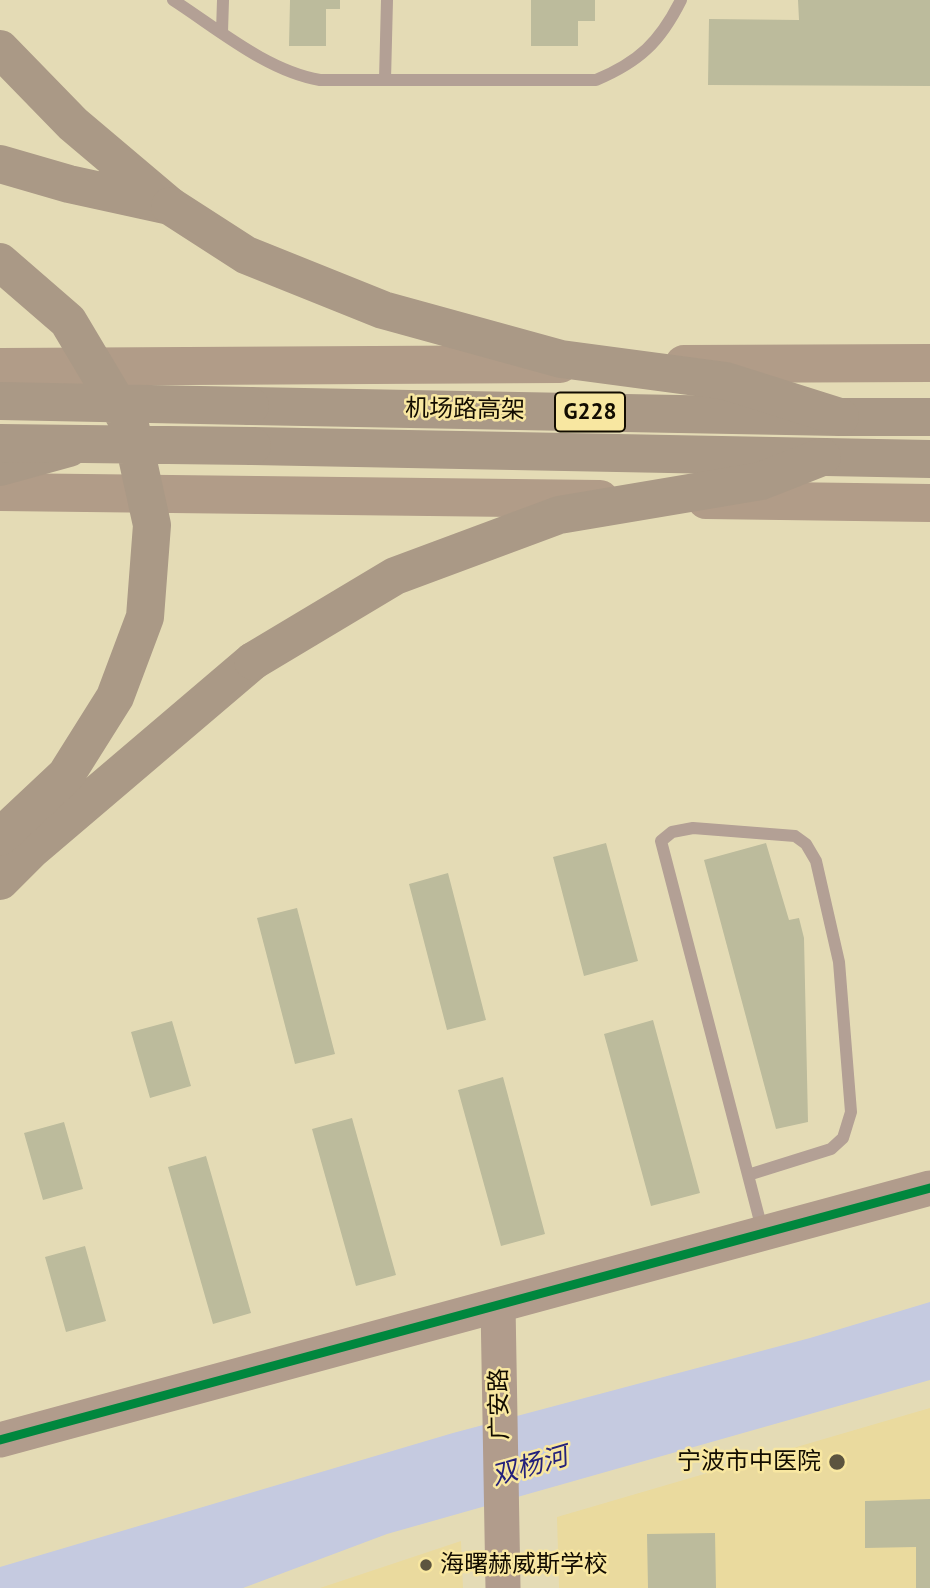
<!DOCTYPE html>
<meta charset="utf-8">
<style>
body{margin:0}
canvas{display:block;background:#e4dbb5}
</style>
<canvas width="930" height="1588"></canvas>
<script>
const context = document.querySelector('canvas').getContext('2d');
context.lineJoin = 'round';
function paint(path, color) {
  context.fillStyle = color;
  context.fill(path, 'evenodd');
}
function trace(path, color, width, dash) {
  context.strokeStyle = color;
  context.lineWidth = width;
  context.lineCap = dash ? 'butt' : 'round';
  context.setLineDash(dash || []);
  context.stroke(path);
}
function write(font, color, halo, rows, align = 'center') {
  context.font = font + ' "PT Sans","Noto Sans SC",sans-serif';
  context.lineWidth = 5;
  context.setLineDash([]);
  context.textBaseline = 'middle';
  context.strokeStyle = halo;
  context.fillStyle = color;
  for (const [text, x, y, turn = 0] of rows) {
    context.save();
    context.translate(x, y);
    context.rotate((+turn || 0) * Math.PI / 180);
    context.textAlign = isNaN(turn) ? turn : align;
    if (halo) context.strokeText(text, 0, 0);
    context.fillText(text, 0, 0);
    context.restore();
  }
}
paint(new Path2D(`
 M930,1408V1588H559L557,1517Z
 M461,1541L463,1588H320Z`), '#eada9e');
paint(new Path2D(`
 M930,1302V1380L387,1534L243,1588H0V1567L453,1433L810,1338Z`), '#c5cae0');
paint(new Path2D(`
 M290,0H340V9H326V46H289Z
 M531,0H595V21H578V46H531Z
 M798,0H930V86L708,85L709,19L799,20Z
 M606,843L638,961L584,976L553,857Z
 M766,843L789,920L799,918L804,938L808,1122L776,1129L704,860Z
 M448,873L486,1020L447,1030L409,884Z
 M297,908L335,1054L295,1064L257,918Z
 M653,1020L700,1193L651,1206L604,1034Z
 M172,1021L191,1086L150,1098L131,1032Z
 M503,1077L545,1234L501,1246L458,1090Z
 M352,1118L396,1275L356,1286L312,1129Z
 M64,1122L83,1189L43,1200L24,1133Z
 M206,1156L251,1313L213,1324L168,1167Z
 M85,1246L106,1321L66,1332L45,1257Z
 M930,1499V1588H916V1547L865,1548V1501Z
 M715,1533L716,1588H648L647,1534Z`), '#bcbb9c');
trace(new Path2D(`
 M173,0C218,29 267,71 320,80H596C639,62 660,42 681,0
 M222,32L223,0
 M385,80L387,0
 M748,1175L831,1149L843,1138L851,1112L839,962L816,861L806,844L795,836L693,828L672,832L661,841L748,1175L762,1229`), '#b3a095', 12);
trace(new Path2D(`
 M498,1305L503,1588
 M0,1440L930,1188`), '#b19c8c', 35);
trace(new Path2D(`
 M684,364L930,363
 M0,367L560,364
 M0,492L600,499
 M706,500L930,503`), '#b19c88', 38);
trace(new Path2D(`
 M0,49L73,124L170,206
 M0,164L69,184L165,205
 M250,406L840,417H930
 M252,446L930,459
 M0,467L69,448
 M0,881L31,850L253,661`), '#aa9986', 38);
trace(new Path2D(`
 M170,206L246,255L383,310L561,359L726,381L840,417
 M0,262L68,321L130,425L152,525L145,617L115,697L66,775L0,837
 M0,401L250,406
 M0,443L252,446
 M253,661L395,576L559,515L761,481L822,457`), '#aa9986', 38);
trace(new Path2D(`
 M0,1440L930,1188`), '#00873e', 9);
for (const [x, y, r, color] of [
 [837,1462,9,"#5c543f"],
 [426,1565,7,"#5c543f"]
]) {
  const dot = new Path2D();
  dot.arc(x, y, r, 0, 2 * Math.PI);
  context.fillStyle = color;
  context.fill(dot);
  trace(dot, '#f8e7a1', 2.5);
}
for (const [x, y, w] of [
 [590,412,70]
]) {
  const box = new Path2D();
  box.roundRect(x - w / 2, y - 19.5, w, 39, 5);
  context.fillStyle = '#f8e7a1';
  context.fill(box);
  trace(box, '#120c00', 2);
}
write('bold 23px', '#120c00', null, [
 ["G228",590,412]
]);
write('24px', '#120c00', '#f8e7a1', [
 ["机场路高架",465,410,1],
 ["广安路",500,1404,-91]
]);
write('24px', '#120c00', '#f8e7a1', [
 ["宁波市中医院",821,1462],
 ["海曙赫威斯学校",440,1565,"left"]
], 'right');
write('italic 26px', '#24217b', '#f8e7a1', [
 ["双杨河",530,1467,-16]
]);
</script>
